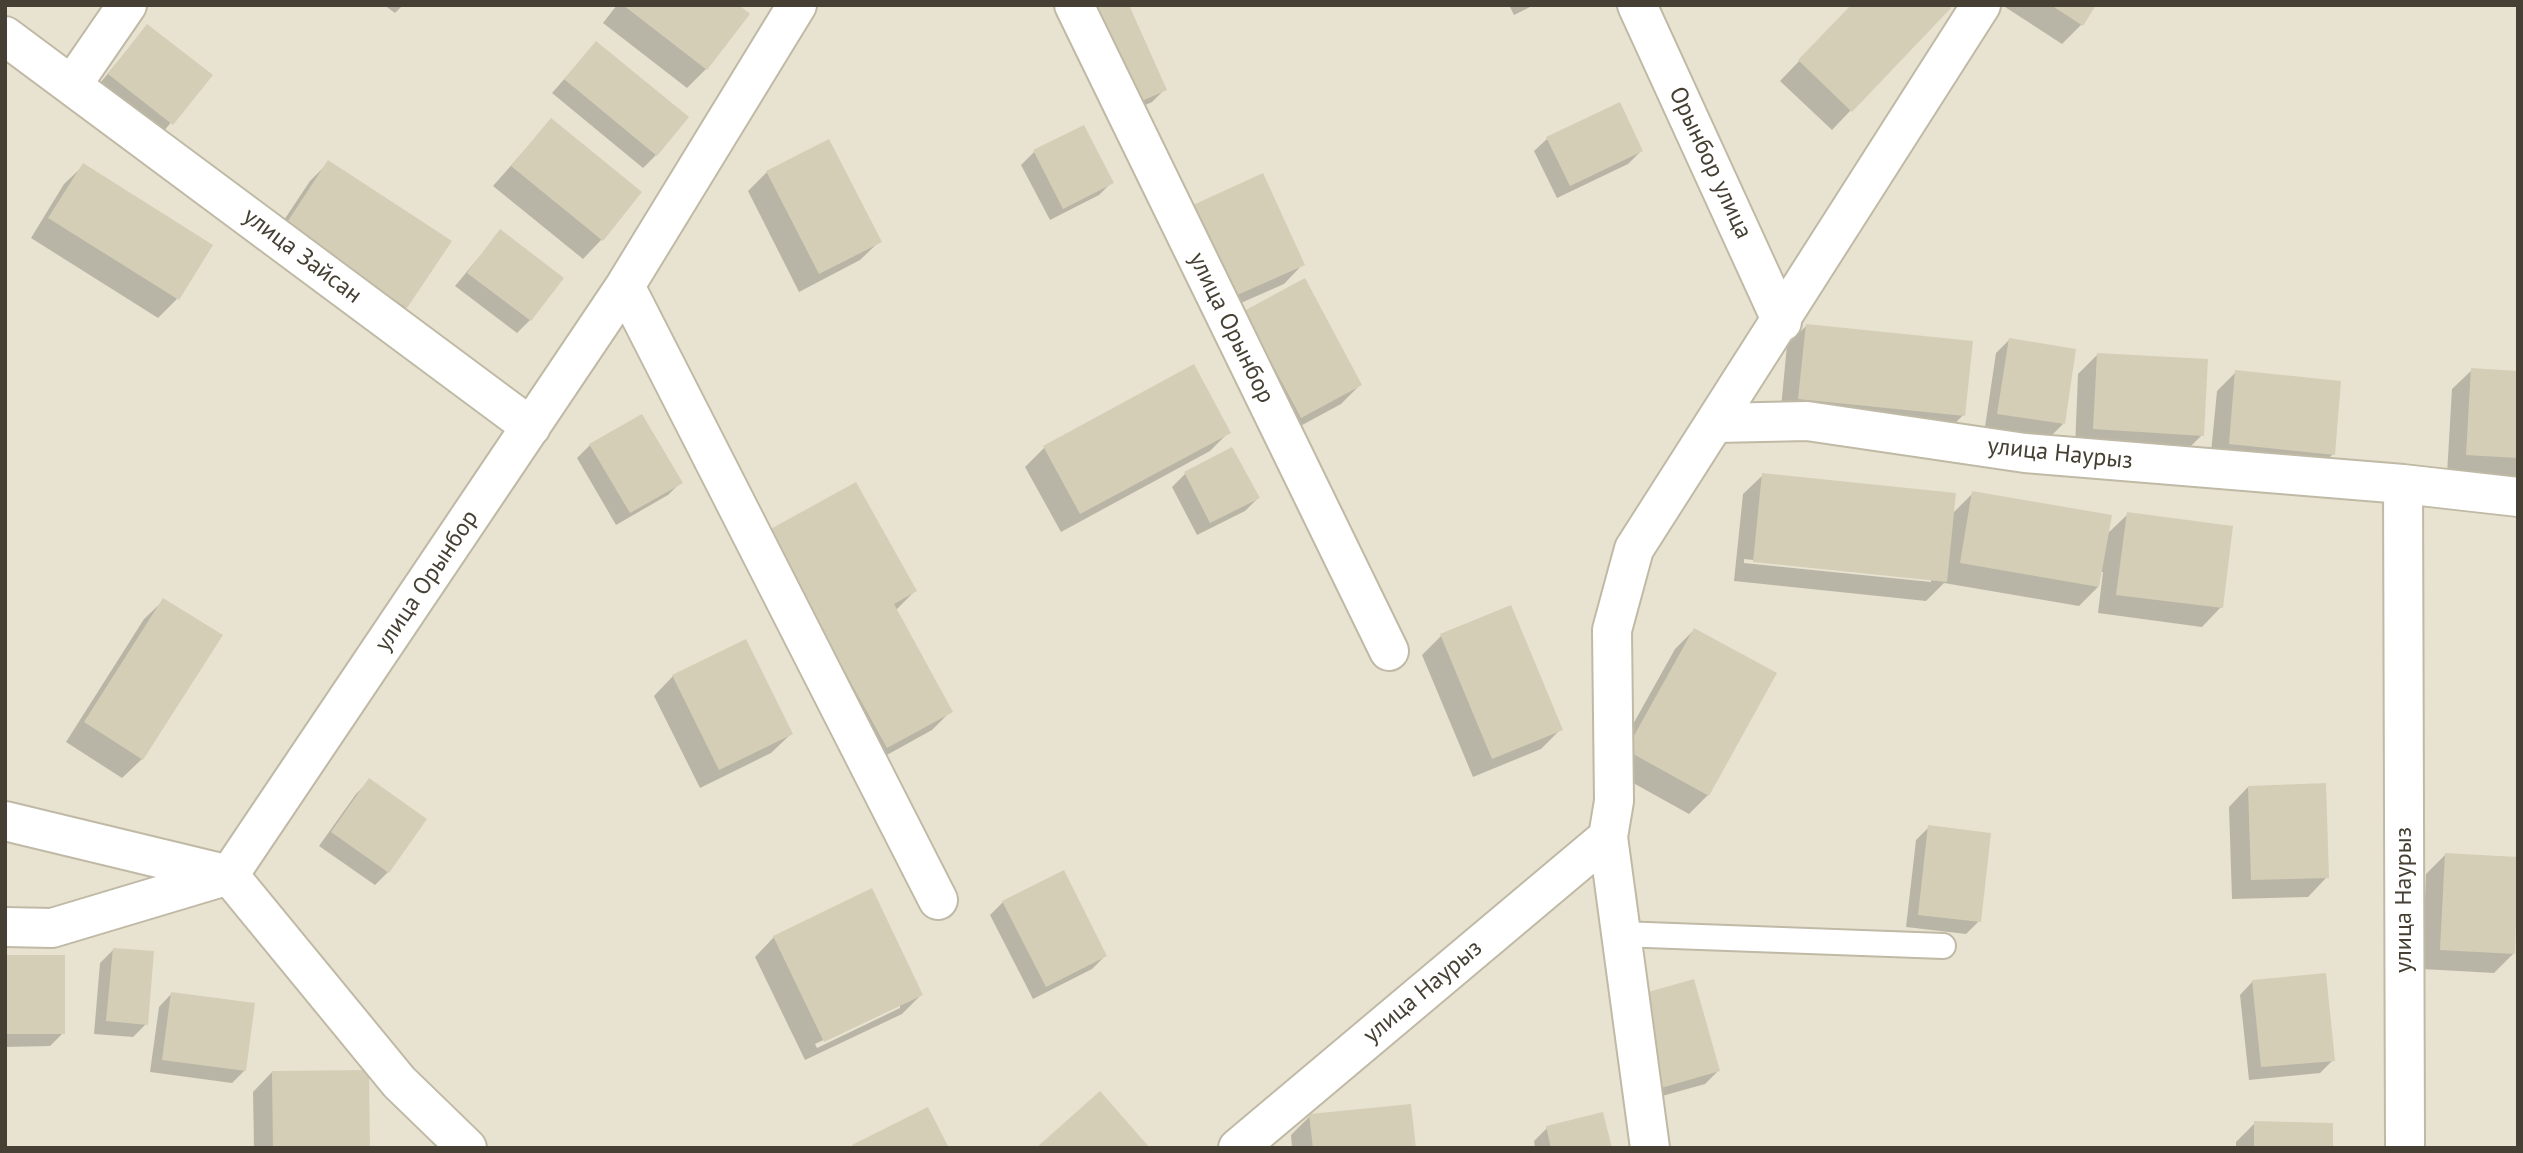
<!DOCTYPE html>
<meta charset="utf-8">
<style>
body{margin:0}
#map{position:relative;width:2523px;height:1153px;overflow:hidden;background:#f3f0e3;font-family:"PT Sans",sans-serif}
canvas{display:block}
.frame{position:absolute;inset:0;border:7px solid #454033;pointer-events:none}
</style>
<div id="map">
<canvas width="2523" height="1153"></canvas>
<div class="frame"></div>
</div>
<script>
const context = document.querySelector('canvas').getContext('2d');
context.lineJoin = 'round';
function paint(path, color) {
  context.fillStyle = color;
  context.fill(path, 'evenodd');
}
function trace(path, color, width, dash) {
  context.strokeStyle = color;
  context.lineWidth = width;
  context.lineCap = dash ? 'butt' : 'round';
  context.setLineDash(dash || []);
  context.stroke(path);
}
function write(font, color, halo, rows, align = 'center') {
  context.font = font + ' "PT Sans",sans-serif';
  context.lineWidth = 5;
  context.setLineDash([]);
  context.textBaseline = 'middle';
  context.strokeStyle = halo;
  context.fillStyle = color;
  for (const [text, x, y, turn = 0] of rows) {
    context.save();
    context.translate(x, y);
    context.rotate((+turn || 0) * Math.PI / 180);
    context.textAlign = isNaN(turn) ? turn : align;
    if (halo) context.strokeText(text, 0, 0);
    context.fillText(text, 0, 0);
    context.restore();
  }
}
paint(new Path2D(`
 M5,5H2518V1148H5Z`), '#e8e3d0');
paint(new Path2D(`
 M384,5H403L395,13Z
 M617,5H736L706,69L687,88L603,23Z
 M1075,5L1165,89L1152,102L1124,115Z
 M1509,5H1534L1514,15Z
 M1853,5L1948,8L1832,130L1780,81Z
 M2002,5H2094L2081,25L2062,44Z
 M147,26L210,75L159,137L96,88Z
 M596,43L656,155L643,168L552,93Z
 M551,120L602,239L583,259L493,186Z
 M1548,138L1641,151L1628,164L1557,198L1534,151Z
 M1034,152L1112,182L1099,195L1050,220L1021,165Z
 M329,162L406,307L387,326L266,247L310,181Z
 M84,165L177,299L158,318L31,238L64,184Z
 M767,172L880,241L860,260L799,292L748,191Z
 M1194,206L1303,264L1284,284L1216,314L1175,226Z
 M500,232L530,320L517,333L455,286Z
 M1245,312L1360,385L1341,404L1282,436Z
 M1806,326L1963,415L1944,435L1780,418L1787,345Z
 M2009,340L2063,424L2050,437L1985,427L1996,353Z
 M2097,355L2202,435L2183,454L2075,448L2078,374Z
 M2472,370L2518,373V478L2447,474L2452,389Z
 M2236,372L2333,454L2314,473L2210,463L2217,391Z
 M1229,432L1210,451L1061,532L1025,467L1044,448Z
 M590,445L681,482L668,495L616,525L577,458Z
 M1232,450L1258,498L1245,511L1197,535L1172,487L1185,474Z
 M1763,475L1953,513L1973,493L2106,535L2128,514L2221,607L2202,627L2098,613L2103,572H2100L2098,587L2079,606L1944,583L1926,601L1734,581L1743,494ZM1744,559L1931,579V582L1744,563Z
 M749,552L915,591L896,610L951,711L932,730L867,766Z
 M164,600L142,759L122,778L66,742L144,619Z
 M1694,630L1708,795L1689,814L1608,769L1675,649Z
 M1441,636L1560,730L1541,749L1473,777L1422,655Z
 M673,676L791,734L771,753L700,788L654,696Z
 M369,781L388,872L375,885L319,846L356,794Z
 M2248,787L2327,877L2308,897L2232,899L2229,807Z
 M1929,827L1979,921L1966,934L1906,927L1916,840Z
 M2445,855L2518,859L2514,953L2494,973L2422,969L2426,874Z
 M1003,902L1105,956L1092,969L1033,999L990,915Z
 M774,937L921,995L902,1014L805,1060L755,957ZM900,1004V1008L817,1048L815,1044Z
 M114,949L146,1024L133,1037L94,1034L100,963Z
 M5,957L63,1033L50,1046L5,1047Z
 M2253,981L2333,1060L2320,1073L2249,1080L2240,995Z
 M172,993L245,1070L232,1083L150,1072L159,1007Z
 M1622,1010L1718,1071L1705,1084L1648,1100Z
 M272,1072L369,1148H254L253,1092Z
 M1310,1116L1414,1148H1292L1291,1135Z
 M2255,1123L2331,1148H2236V1142Z
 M1547,1128L1610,1148H1535L1534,1141Z`), '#0003');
paint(new Path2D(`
 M623,5H739L750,14L707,70Z
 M1094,5H1129L1167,90L1137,103Z
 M1851,5H1948L1951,8L1852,112L1798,60Z
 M2051,5H2096L2083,26Z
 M147,24L213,75L173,125L108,74Z
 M596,41L689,117L657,156L564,79Z
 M1620,102L1643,151L1570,186L1546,137Z
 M551,118L642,192L603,241L511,166Z
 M1084,125L1114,183L1063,209L1033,150Z
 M829,139L882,242L819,274L766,171Z
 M328,160L452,241L407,308L284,227Z
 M83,163L213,245L179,300L48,218Z
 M1263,173L1305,265L1235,296L1193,205Z
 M500,229L564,278L531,321L467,273Z
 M1305,278L1362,385L1301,418L1244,311Z
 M1806,324L1973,341L1965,416L1798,399Z
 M2009,338L2076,349L2065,424L1997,414Z
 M2097,353L2208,359L2204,436L2093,429Z
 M1194,364L1231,433L1080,514L1043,446Z
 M2471,368L2518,371V458L2466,455Z
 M2235,370L2341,381L2335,455L2229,444Z
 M642,414L683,483L630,513L589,444Z
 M1232,447L1260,498L1210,523L1184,472Z
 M1762,473L1956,493L1947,582L1753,562Z
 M856,482L917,591L894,604L953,712L887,748L767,531Z
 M1972,491L2112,515L2099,587L1960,563Z
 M2127,512L2233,526L2223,608L2116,595Z
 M163,598L223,635L143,760L84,722Z
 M1511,605L1563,730L1492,759L1440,634Z
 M1694,628L1777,673L1709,796L1626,750Z
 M746,639L793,734L719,770L672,675Z
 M369,778L427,819L389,873L331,832Z
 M2326,783L2329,878L2251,880L2248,786Z
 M1928,825L1991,833L1981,922L1918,915Z
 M2445,853L2518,857L2515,954L2440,950Z
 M1064,870L1107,956L1046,987L1002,901Z
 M872,888L923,995L824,1042L773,936Z
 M113,948L154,951L148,1025L106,1021Z
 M5,955H65V1034H5Z
 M2326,973L2335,1061L2261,1067L2252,980Z
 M1694,979L1720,1071L1661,1088L1634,996Z
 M171,992L255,1003L246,1071L162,1060Z
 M369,1070L370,1148H273L272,1071Z
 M1100,1091L1150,1148H1036Z
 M1411,1104L1416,1148H1313L1309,1114Z
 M928,1107L949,1148H853L852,1145Z
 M1603,1112L1612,1148H1551L1546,1126Z
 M2254,1121L2333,1123V1148H2254Z`), '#d5ceb7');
const service = new Path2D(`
 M1620,934L1943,946`);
const minor = new Path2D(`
 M1074,5L1389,651
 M1637,5L1782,322
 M5,36L531,427
 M72,85L127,5
 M625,286L938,900
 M1717,423L1807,421L2025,453L2403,484L2518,497
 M2403,484L2405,1148
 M5,821L229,875L399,1082L467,1148
 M5,927L52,928L229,875L625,286L797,5
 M1238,1148L1608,837
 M1650,1148L1608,837L1614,801L1612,630L1634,549L1981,5`);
trace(service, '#bfb9a5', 28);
trace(minor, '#bfb9a5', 42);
trace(service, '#fff', 24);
trace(minor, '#fff', 38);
write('24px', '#454033', '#fff', [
 ["Орынбор улица",1710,163,65],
 ["улица Зайсан",302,256,37],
 ["улица Орынбор",1231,328,64],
 ["улица Наурыз",2060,454,6],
 ["улица Орынбор",427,581,-56],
 ["улица Наурыз",2404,900,-90],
 ["улица Наурыз",1423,992,-40]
]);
</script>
